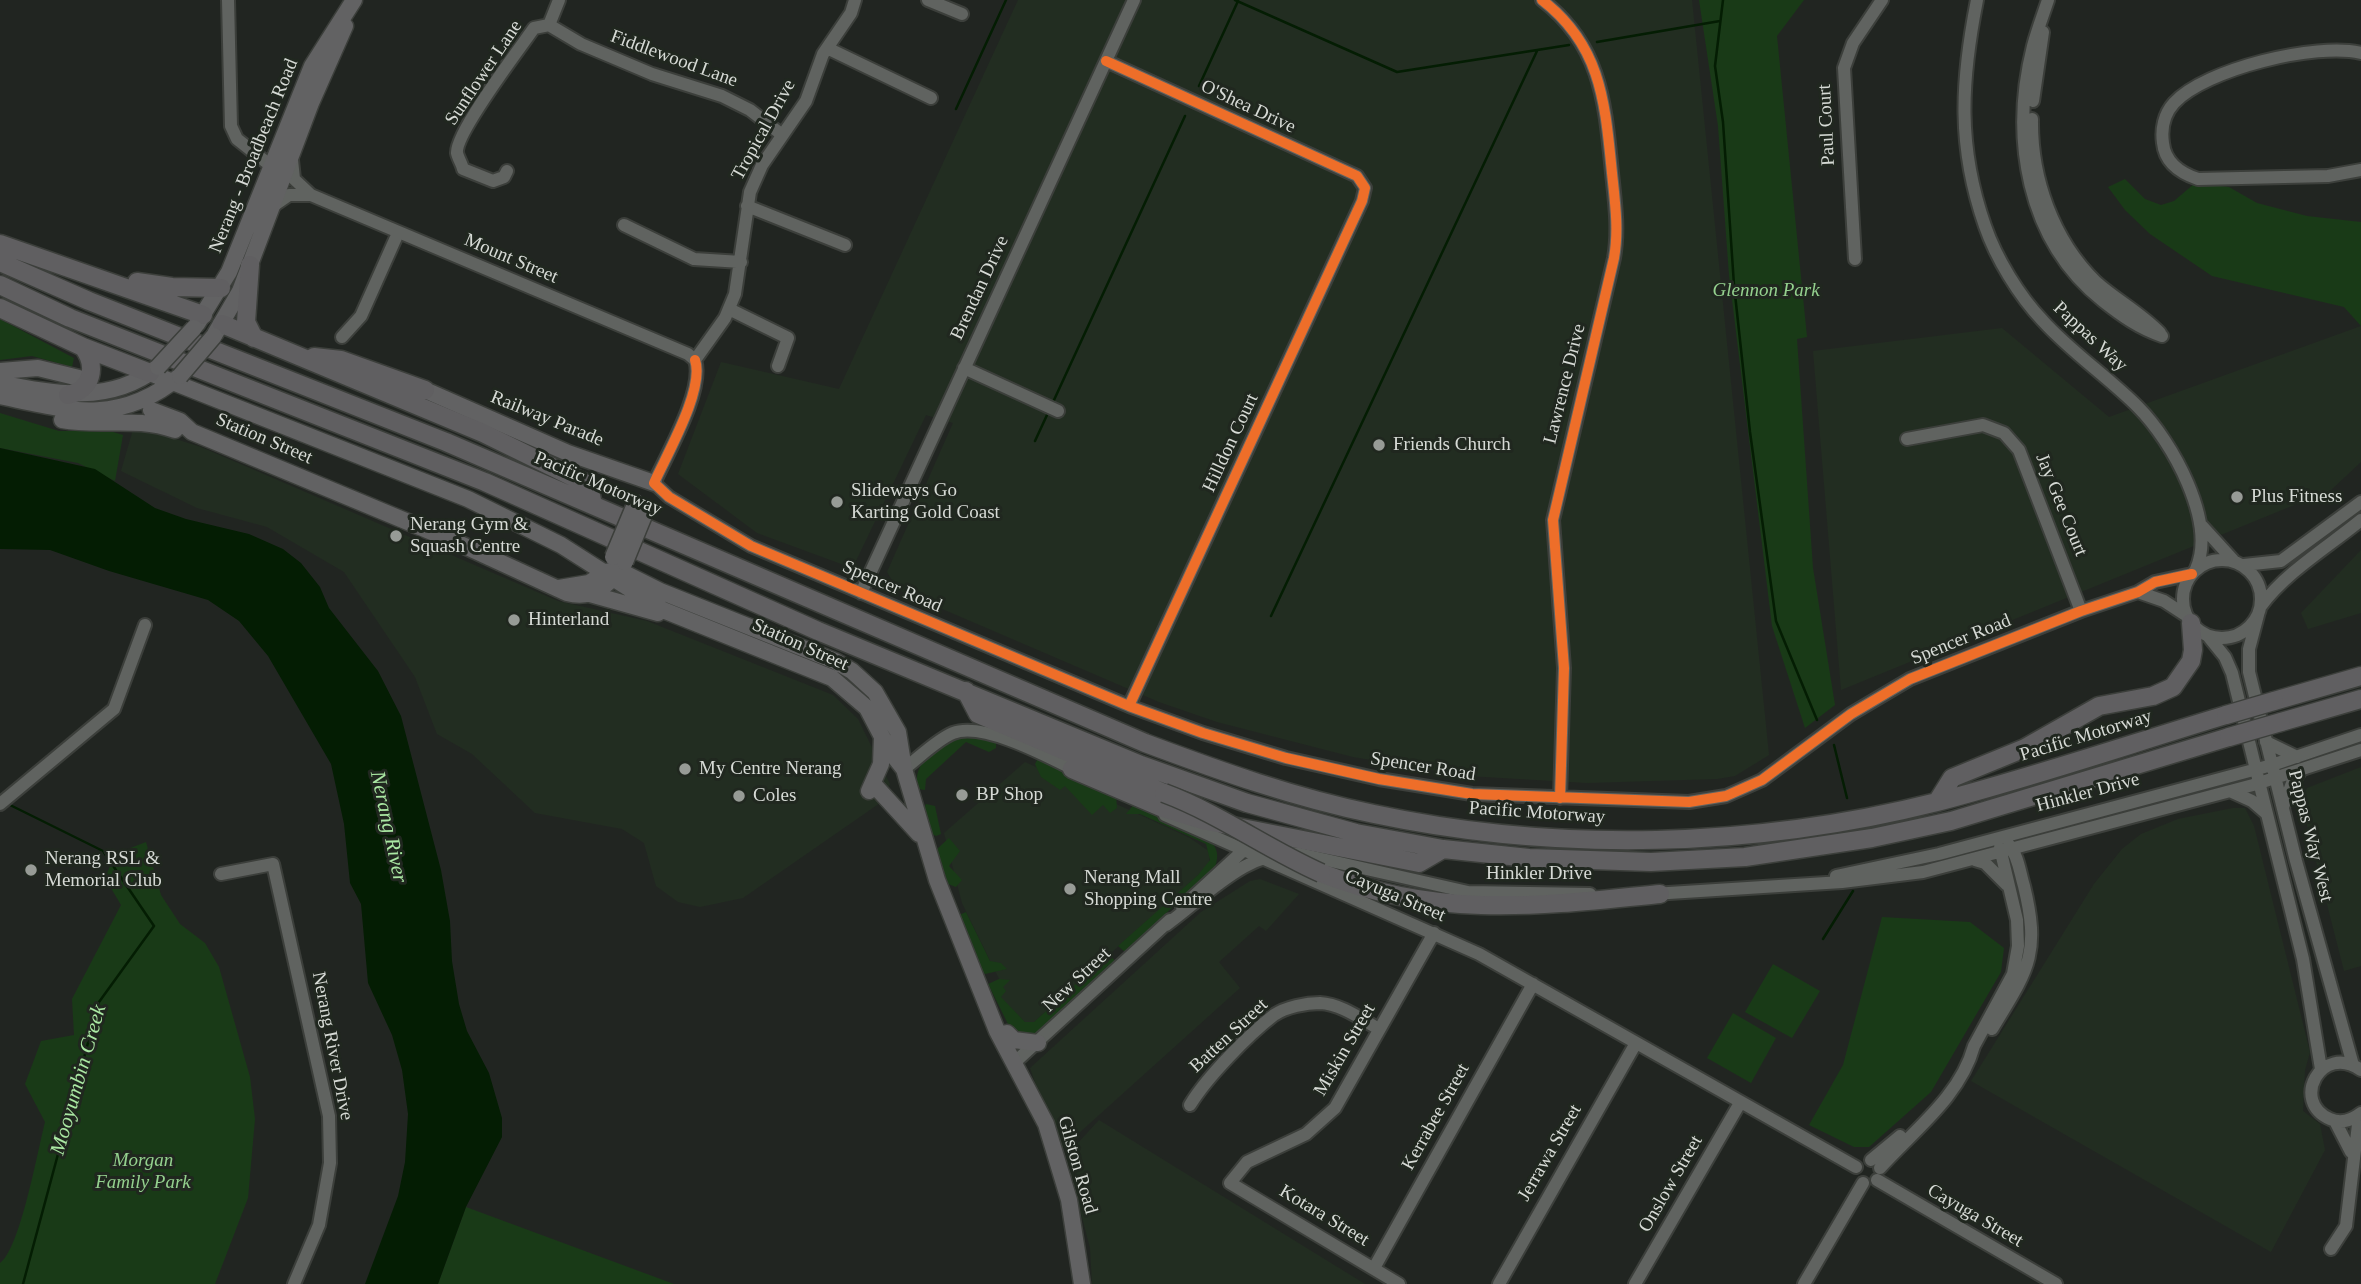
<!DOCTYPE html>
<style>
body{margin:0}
canvas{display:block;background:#212521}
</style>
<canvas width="2361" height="1284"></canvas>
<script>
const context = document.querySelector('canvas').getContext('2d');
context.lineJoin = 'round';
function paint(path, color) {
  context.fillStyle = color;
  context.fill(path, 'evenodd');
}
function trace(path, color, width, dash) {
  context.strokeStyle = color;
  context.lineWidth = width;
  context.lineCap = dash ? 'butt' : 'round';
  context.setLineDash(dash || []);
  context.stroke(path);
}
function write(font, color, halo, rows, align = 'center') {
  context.font = font + ' "Times New Roman",serif';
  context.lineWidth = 6;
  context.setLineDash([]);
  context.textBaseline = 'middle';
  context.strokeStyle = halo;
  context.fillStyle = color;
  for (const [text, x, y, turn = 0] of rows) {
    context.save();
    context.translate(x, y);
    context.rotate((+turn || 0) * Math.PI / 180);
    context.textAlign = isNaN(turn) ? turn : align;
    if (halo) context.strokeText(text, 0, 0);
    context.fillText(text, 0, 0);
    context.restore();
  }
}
paint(new Path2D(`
 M1018,0H1692L1769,755L1735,776L1717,779L1587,783L1468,776L1353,757L1217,722L1159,702L898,590L887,572L953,423L926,415L855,563L847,560L844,565L757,533L678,474L721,362L839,389Z
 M2361,326V462L2331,490L1841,690L1813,351L2002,328L2109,417Z
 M134,426L201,447L558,601L647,621L833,695L858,719L890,784L880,803L743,898L700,907L678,902L656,886L644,843L622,829L535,813L472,754L437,734L415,677L344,572L267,527L197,508L121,471Z
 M2361,550V613L2308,629L2301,613Z
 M1025,762L1190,838L1210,852L1209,863L1198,875L1034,1022H1025L1000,997L1003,987L962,903L944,833Z
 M2361,767V966L2344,971L2301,802L2307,788Z
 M2233,808H2245L2254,826L2310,1052L2305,1070L2303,1111L2320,1124L2325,1150L2271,1252L1971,1081L2094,884L2122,849L2141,834L2178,819Z
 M1260,879L1299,894L1266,931L1259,926L1219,962L1240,988L1059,1151L1030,1068L1201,912L1250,881Z
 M1099,1120L1365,1284H1092L1090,1248L1066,1156Z`), '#222d21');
paint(new Path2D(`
 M1699,0H1804L1777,36L1807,337L1797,339L1813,568L1835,705L1805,728L1772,626L1729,275L1718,126Z
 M2125,179L2145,199L2161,205L2174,201L2195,183L2229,187L2257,203L2307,216L2361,222V326L2344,307L2212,276L2150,234L2125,210L2108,187Z
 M0,319L74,358L72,367L32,356L0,360Z
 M0,413L59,431H110L123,435L115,481L78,463L0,448Z
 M976,736L996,743V748L989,752L966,742L926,779L925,790L918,789C910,757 949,738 976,736Z
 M1038,758L1116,796L1117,808L1110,813L1103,805L1092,815L1065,786L1060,790L1041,777L1035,764Z
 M926,804L935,806L941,834L936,836L932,834L924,808Z
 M1134,804L1209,840C1218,848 1219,856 1215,867L1125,952L1118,946L1198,875L1210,860L1206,844L1140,814H1126Z
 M949,838L960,851L949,866L962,880L956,887L948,884L937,849Z
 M146,842L161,895L180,924L205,943L219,967L250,1077L255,1119L248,1198L215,1284H0V1263C20,1250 38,1149 45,1122L25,1084L41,1041L74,1035L72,999L121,905L105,878L115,854Z
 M966,912L990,961L1001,963L1007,969L985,974L982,971L959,915Z
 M1882,917L1970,922L2004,948L2001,972L1931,1092L1869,1147H1854L1809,1125L1843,1065Z
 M1109,954L1115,961L1039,1032L1031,1036L1013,1034L988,984L999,979L1010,980L1003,987L1006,991L1001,997L1025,1022H1034Z
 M1773,964L1820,991L1792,1038L1745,1012Z
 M1733,1013L1776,1038L1751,1083L1707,1058Z
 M466,1207L674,1284H438Z`), '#193a17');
paint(new Path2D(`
 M0,448L95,469L155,508L186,519L249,534L283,549L301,563L320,587L329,608L378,671L401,716L441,870L450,921L452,961L459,1004L467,1031L489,1073L502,1118V1137L466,1207L438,1284H365L398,1196L405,1162L408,1114L402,1070L392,1035L368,983L361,904L350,883L344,824L331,764L268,656L239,621L208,600L109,571L50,550L0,549Z`), '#041d03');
trace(new Path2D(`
 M1235,0L1397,72L1569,45
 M1723,0L1715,66L1723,122L1734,285L1750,432L1776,621L1817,720
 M1597,42L1720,21
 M1199,86L1238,1
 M956,109L1006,0
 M1054,400L1185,116
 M1035,441L1047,415
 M1271,616L1537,51
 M1834,745L1847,798
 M6,803L103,851L154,926L99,1002L23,1284
 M1823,939L1853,891`), '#041d03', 2.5);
const minor = new Path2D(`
 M228,0L231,126L237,139L271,166
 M928,0L962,14
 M1542,0C1602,46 1605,104 1612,173C1615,202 1619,230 1614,258L1553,520L1564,668L1560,798
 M1977,0C1961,81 1957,146 1985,226C1996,258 2019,296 2043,321C2071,352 2108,377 2138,407C2172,441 2217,522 2196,569
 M2048,0C2043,15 2037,31 2033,46C2010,137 2026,240 2103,301C2122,316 2139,328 2162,336
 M549,25L581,44L652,74L722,96L750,110L781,134
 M549,25L559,0
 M827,48L931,98
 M2361,53C2317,42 2205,69 2174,103C2164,114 2161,129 2163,143C2165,163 2180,173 2198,179L2328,176L2361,170
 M1106,61L1357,176L1365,188L1362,201L1129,706
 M2033,101L2043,32
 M2032,119C2031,178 2053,240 2096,282C2116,300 2141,313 2160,333
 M292,160L294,179L311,195L688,354L695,360
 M507,171L504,177L493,181L463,169C462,164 458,158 457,153C455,133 520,48 534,28L549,25
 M273,206L289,195H311
 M747,206L845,245
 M624,225L694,259L741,262
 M1855,259L1844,68L1853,43L1882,0
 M729,309L788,338L778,366
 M342,337L361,316L398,233
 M695,360C705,389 667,454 654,483L669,497L751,546L1129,706L1203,733L1286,758L1379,779L1472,794L1689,802L1726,796L1762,780L1851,714L1910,679L2081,611L2138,592L2155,582L2192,574
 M695,360L725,318L735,294L750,192L762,165L806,101L823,54L851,13L855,0
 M964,368L1058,411
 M1907,439L1983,425L2004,433L2019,450L2081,611
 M2202,526L2233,560
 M2183 599a39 39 0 1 1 78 0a39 39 0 1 1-78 0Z
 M2244,565L2281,561L2361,502
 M2138,592L2164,601L2187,616
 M861,593L1134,0
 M2261,606C2286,572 2328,547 2361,520
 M2258,615L2249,649V672L2296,861L2353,1065
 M2208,636L2225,657L2232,673L2303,959L2321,1069
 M2266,742L2297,757
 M904,769C919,758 936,740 953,733C983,721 1049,757 1077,771
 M2230,791L2252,801L2267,814
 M0,804L114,709L145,625
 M2283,807L2292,783L2301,770
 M1165,815L1479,954L1856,1167
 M1975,860L1985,863L2007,885
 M221,874L273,864L329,1116L330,1163L319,1225L294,1284
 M1836,876L1939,854L2272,765L2361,735
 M1653,894L1842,882L1923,872L2253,785L2361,750
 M1182,907L1246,848
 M1166,925C1204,898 1251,846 1300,854L1468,892L1590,894
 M1992,1029C2027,971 2041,956 2024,886C2020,873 2018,855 2009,845
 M1014,1063L1170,920
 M1190,1105C1207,1077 1248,1035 1274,1015C1286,1007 1306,1003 1320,1003C1341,1004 1361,1019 1379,1029
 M2361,1113C2352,1120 2341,1124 2330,1119C2290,1102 2321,1042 2361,1070
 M2335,1121L2351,1152
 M1871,1160L1900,1136
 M1880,1168C1913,1131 1960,1097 1974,1046L2013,974L2018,946L2017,920L2000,848
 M1877,1180L2056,1284
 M2331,1249L2346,1226L2359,1116
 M1374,1268L1533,984
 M1399,1284L1230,1183L1247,1162L1306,1134L1335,1108L1434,933
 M1499,1284L1636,1043
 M1635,1284L1740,1103
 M1804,1284L1863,1183`);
const major = new Path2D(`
 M197,324L229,272L312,66L354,0
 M215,334L240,291L311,103L345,26
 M0,371L38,368L79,378
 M150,373L468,499L561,545L663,610L832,678L867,708L889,750L904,769
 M0,383C55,394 110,405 158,367
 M425,390L568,453L654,483
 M0,396C68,411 120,426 180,376
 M151,410L180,421L192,432L456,542L567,593C589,599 605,589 618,572
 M62,420C102,427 135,416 175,430
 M559,588L589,583L606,572L618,570L660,591L835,661L852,671L875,692L898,732L904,769L937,880L997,1031L1046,1124L1069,1200L1082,1284
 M590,594L658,613
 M876,787L919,834
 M869,791L881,764L882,737
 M1007,1033L1014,1040L1038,1043`);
const highway = new Path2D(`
 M0,244L203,315
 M0,262L89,301L446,442L1145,743C1220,771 1295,798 1374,814C1558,853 1755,848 1937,802C2034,777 2130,744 2226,715
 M250,265L246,322L254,338
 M137,282L172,287L221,288
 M0,285L70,318L485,482L818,631L1141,765L1247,803L1356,833L1443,849L1529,858L1651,862L1745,857L1872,838L1951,821L2229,737
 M0,308L83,347L150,373
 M222,324L483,433L589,485L593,505
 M314,357L341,360L425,390
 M68,395C93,390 97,365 83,347
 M966,691L978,714L1164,793
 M2274,701L2361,676
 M2281,722L2361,699
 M1072,769L1163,808L1202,820L1419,863L1443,849
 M1937,802L1952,778L2025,748L2099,706L2153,696L2173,687L2191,661L2193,650L2191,623
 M1321,873C1438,919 1539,906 1660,894`);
trace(minor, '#3c3f3b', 16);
trace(major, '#3c3f3b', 19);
trace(highway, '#3c3f3b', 21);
trace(minor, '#606360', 12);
trace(major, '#626263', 16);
trace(highway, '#605f61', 18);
const majorBridge = new Path2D(`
 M158,367L194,328
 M180,376L214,336
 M613,557L636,502
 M625,562L647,508`);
const highwayBridge = new Path2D(`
 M2226,715L2274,701
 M2229,737L2281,722
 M1164,793C1220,814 1267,849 1321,873`);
trace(majorBridge, '#3c3f3b', 19, []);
trace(highwayBridge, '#3c3f3b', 21, []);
trace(majorBridge, '#626263', 16);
trace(highwayBridge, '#605f61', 18);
trace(new Path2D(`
 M1542,0C1602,46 1605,104 1612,173C1615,202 1619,230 1614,258L1553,520L1564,668L1560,798
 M1106,61L1357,176L1365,188L1362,201L1129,706
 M695,360C705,389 667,454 654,483L669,497L751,546L1129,706L1203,733L1286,758L1379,779L1472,794L1689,802L1726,796L1762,780L1851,714L1910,679L2081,611L2138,592L2155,582L2192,574`), '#ee6e29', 10);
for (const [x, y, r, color] of [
 [1379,445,7,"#979b96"],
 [2237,497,7,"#979b96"],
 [837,502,7,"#979b96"],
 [396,536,7,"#979b96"],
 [514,620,7,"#979b96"],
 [685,769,7,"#979b96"],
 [962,795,7,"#979b96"],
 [739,796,7,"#979b96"],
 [31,870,7,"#979b96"],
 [1070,889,7,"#979b96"]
]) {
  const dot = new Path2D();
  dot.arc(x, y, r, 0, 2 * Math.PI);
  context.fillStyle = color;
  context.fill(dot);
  trace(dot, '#20271f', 2.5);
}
write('19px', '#d6dad5', '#20271f', [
 ["Fiddlewood Lane",674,59,20],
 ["Sunflower Lane",484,73,-56],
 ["O'Shea Drive",1248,107,25],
 ["Paul Court",1827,125,-93],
 ["Tropical Drive",764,130,-61],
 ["Nerang - Broadbeach Road",254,156,-68],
 ["Mount Street",511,259,23],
 ["Brendan Drive",980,288,-65],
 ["Pappas Way",2090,337,43],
 ["Lawrence Drive",1565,384,-76],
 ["Railway Parade",547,419,22],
 ["Station Street",264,439,23],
 ["Hilldon Court",1231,443,-65],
 ["Pacific Motorway",598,484,23],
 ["Jay Gee Court",2061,505,68],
 ["Spencer Road",892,587,23],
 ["Spencer Road",1961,640,-22],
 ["Station Street",800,645,24],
 ["Pacific Motorway",2086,736,-17],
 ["Spencer Road",1423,767,9],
 ["Hinkler Drive",2088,793,-15],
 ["Pacific Motorway",1537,813,4],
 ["Pappas Way West",2310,836,76],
 ["Hinkler Drive",1539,874],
 ["Cayuga Street",1395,896,23],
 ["New Street",1077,980,-43],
 ["Batten Street",1229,1036,-43],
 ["Nerang River Drive",332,1046,79],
 ["Miskin Street",1345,1050,-60],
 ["Kerrabee Street",1436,1117,-61],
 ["Jerrawa Street",1550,1153,-60],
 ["Gilston Road",1077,1165,74],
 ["Onslow Street",1671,1184,-60],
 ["Kotara Street",1324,1216,31],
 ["Cayuga Street",1975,1216,30]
]);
write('italic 19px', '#94d18e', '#20271f', [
 ["Glennon Park",1766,291],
 ["Morgan",143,1161],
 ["Family Park",143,1183]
]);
write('19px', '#d6dad5', '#20271f', [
 ["Friends Church",1393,445],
 ["Slideways Go",851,491],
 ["Karting Gold Coast",851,513],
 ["Plus Fitness",2251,497],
 ["Nerang Gym &",410,525],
 ["Squash Centre",410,547],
 ["Hinterland",528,620],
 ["My Centre Nerang",699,769],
 ["BP Shop",976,795],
 ["Coles",753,796],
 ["Nerang RSL &",45,859],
 ["Memorial Club",45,881],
 ["Nerang Mall",1084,878],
 ["Shopping Centre",1084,900]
], 'left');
write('italic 21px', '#aae8a3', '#20271f', [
 ["Nerang River",388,827,78],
 ["Mooyumbin Creek",79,1080,-74]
]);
</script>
